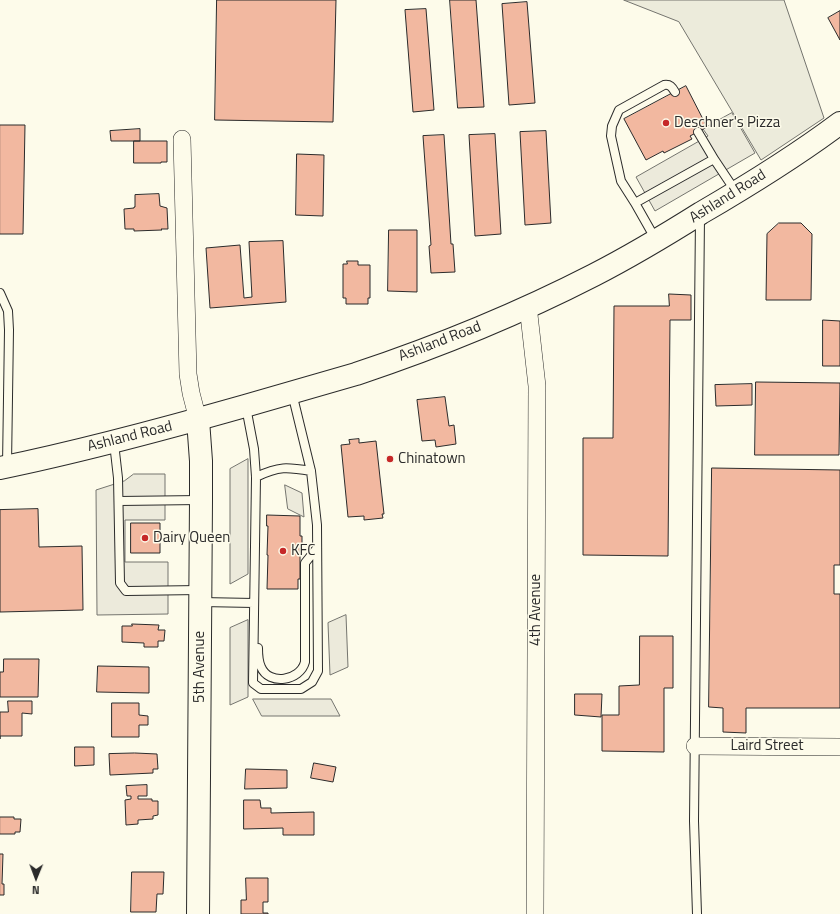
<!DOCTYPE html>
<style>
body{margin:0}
#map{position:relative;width:840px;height:914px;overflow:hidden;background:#fdfbea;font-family:"Titillium Web",sans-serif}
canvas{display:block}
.north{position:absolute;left:16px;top:858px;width:40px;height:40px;-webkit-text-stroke:3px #fdfbea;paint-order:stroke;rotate:181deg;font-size:11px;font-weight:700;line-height:16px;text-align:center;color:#2b2b2b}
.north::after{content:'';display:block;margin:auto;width:14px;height:18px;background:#2b2b2b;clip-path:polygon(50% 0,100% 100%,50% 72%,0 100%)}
</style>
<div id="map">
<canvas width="840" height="914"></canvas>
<div class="north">N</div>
</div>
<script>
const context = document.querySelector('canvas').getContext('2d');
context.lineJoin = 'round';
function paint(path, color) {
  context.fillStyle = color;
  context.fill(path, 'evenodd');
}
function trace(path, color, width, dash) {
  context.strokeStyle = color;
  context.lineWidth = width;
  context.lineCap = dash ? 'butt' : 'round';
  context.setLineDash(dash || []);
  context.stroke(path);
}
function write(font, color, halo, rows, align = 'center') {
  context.font = font + ' "Titillium Web",sans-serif';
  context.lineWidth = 3;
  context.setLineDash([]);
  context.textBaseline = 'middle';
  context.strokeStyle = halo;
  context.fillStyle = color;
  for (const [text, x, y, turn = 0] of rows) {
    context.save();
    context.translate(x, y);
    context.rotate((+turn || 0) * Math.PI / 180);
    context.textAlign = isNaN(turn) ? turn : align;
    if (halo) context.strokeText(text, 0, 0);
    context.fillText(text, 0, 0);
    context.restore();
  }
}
const green = new Path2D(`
 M624,0H784L824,118L761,160L679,22Z`);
paint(green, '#ecebdb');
trace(green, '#74746e', 1);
const parking = new Path2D(`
 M732,113L755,153L655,211L636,177L708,136L703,129Z
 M248,459V574L230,584V469Z
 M134,474H165V520H125V562H168V614L97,615L96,490L124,481Z
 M285,485L302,493L304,517L288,509Z
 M346,615L348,667L330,675L328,623Z
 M248,620V697L230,705V628Z
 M253,699H331L340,716H262Z`);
paint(parking, '#eceadb');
trace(parking, '#74746e', 1);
const building = new Path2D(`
 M217,0H336L333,122L215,120Z
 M450,0H476L484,107L458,108Z
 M527,2L535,103L509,105L502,4Z
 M426,9L434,110L413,112L405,10Z
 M840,11V40L828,18Z
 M686,86L707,127L690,136L692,139L664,153L663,151L646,160L624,119Z
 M0,125H25L23,234H0Z
 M140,129V141H111L110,131Z
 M546,131L551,223L525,225L520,132Z
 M495,134L501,234L475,236L469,135Z
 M444,135L451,244H453L455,272L431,273L429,246L431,245L423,136Z
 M134,141H167V162H161V163H134Z
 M297,154L324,155L323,216L296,215Z
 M159,194L160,206L167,208L168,229H161L162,230L134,231V229H125L124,209L134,208V207H135V195Z
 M779,223H801L812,234L811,300H766L767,234Z
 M389,230H417V292L388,291Z
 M283,241L286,302L210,308L206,248L240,245L244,298L252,297L249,242Z
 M347,261H358V265H370V298H368V304H346V298H343V264H347Z
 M669,294L691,295V320H670L668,556L583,555V438H613L614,306H669Z
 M823,320L840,321V366H823Z
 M756,382L840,383L839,455H755Z
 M752,384V405L716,406L715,385Z
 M445,397L449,426L454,425L456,444L436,447L435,440L422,441L417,400Z
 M359,439V443L376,441L384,514H382L383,518L364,520V516L348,517L341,445L350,444L349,440Z
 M712,468L840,470V565H834V594H840V708H746V733L723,732V708L709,707Z
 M38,509L39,547L82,546L83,610L0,612V510Z
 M267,515L300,516V536H302V548H300V579H298V589H267L268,555H267L268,526H267Z
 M131,523H160V553H131Z
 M132,624L159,625L158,630H165L164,641H158V647H144V643L122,642V626H132Z
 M640,636H673V688H664V752L602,751V715H619V686L639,685Z
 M4,659H39L38,697H0V672H3Z
 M98,666L149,667V693L97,692Z
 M575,694H602L601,717L575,715Z
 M8,701H32V714L22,713V736H0V739V712H8Z
 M112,703H139V715L148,716V725H139V737H112Z
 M75,747H94V765L75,766Z
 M135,753L157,754L158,769H153V773L110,775L109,754Z
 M314,763L336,767L333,782L311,778Z
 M246,769L287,770V788L245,789Z
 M147,785V796H138V799H152V801H158V815L153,816V819L138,820V824L126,825L125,800L131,799V796H127L126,786Z
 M244,800H260L261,808H271V813L314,812V835H283V828L244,829Z
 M0,817H14V819H21L20,832H15V834H0Z
 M0,854H3L2,884H4V895H0Z
 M132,872H164L163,894H157L156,912H131Z
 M246,878H268V902H263V913H268V914H241V900H246Z`);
paint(building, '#f2b8a0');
trace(building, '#2b2b2b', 1);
const lane = new Path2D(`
 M698,132L714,159
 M635,203L621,181L611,136L612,126L619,110L664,85C670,84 672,87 675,92
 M656,240L635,203L714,159L736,192
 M0,293L8,311L9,330L7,465
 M246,407L254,449L256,477L253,683L261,689H301L312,682L318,671L317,525L311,471L292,393
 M114,443L118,478L120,583L126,591L200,590
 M256,477C279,466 287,467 311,471
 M119,501L200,500
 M201,602L254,603
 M258,648C258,654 258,661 261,667C269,686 300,681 305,662C305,659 305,655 305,652V563L317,548
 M697,914L694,821L700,217`);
const street = new Path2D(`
 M182,139L188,374L191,393L198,420
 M528,306L537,386L535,914
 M695,746L840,747`);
const secondary = new Path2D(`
 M198,420L201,461V500L198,914`);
const primary = new Path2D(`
 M0,468C83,451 164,429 245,406C282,395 319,385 356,374C437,347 518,314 594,275C631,256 666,235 701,213C749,185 796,156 840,123`);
trace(lane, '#2b2b2b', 10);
trace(street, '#2b2b2b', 18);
trace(secondary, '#2b2b2b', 24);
trace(primary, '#2b2b2b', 24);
trace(lane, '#fdfbea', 8);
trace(street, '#fdfbea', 17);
trace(secondary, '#fdfbea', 22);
trace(primary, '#fdfbea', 22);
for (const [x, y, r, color] of [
 [666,123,4,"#c62828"],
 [390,459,4,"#c62828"],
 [145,538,4,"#c62828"],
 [283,551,4,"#c62828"]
]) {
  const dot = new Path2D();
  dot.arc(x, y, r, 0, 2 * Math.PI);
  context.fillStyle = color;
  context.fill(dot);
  trace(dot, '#fdfbea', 1.5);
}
write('15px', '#2b2b2b', '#fdfbea', [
 ["Deschner's Pizza",674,123],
 ["Chinatown",398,459],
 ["Dairy Queen",153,538],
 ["KFC",291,551]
], 'left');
write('15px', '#2b2b2b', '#fdfbea', [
 ["Ashland Road",728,197,-32],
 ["Ashland Road",440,342,-21],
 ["Ashland Road",130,437,-14],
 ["4th Avenue",536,610,-90],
 ["5th Avenue",200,667,-90],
 ["Laird Street",767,746]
]);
</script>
